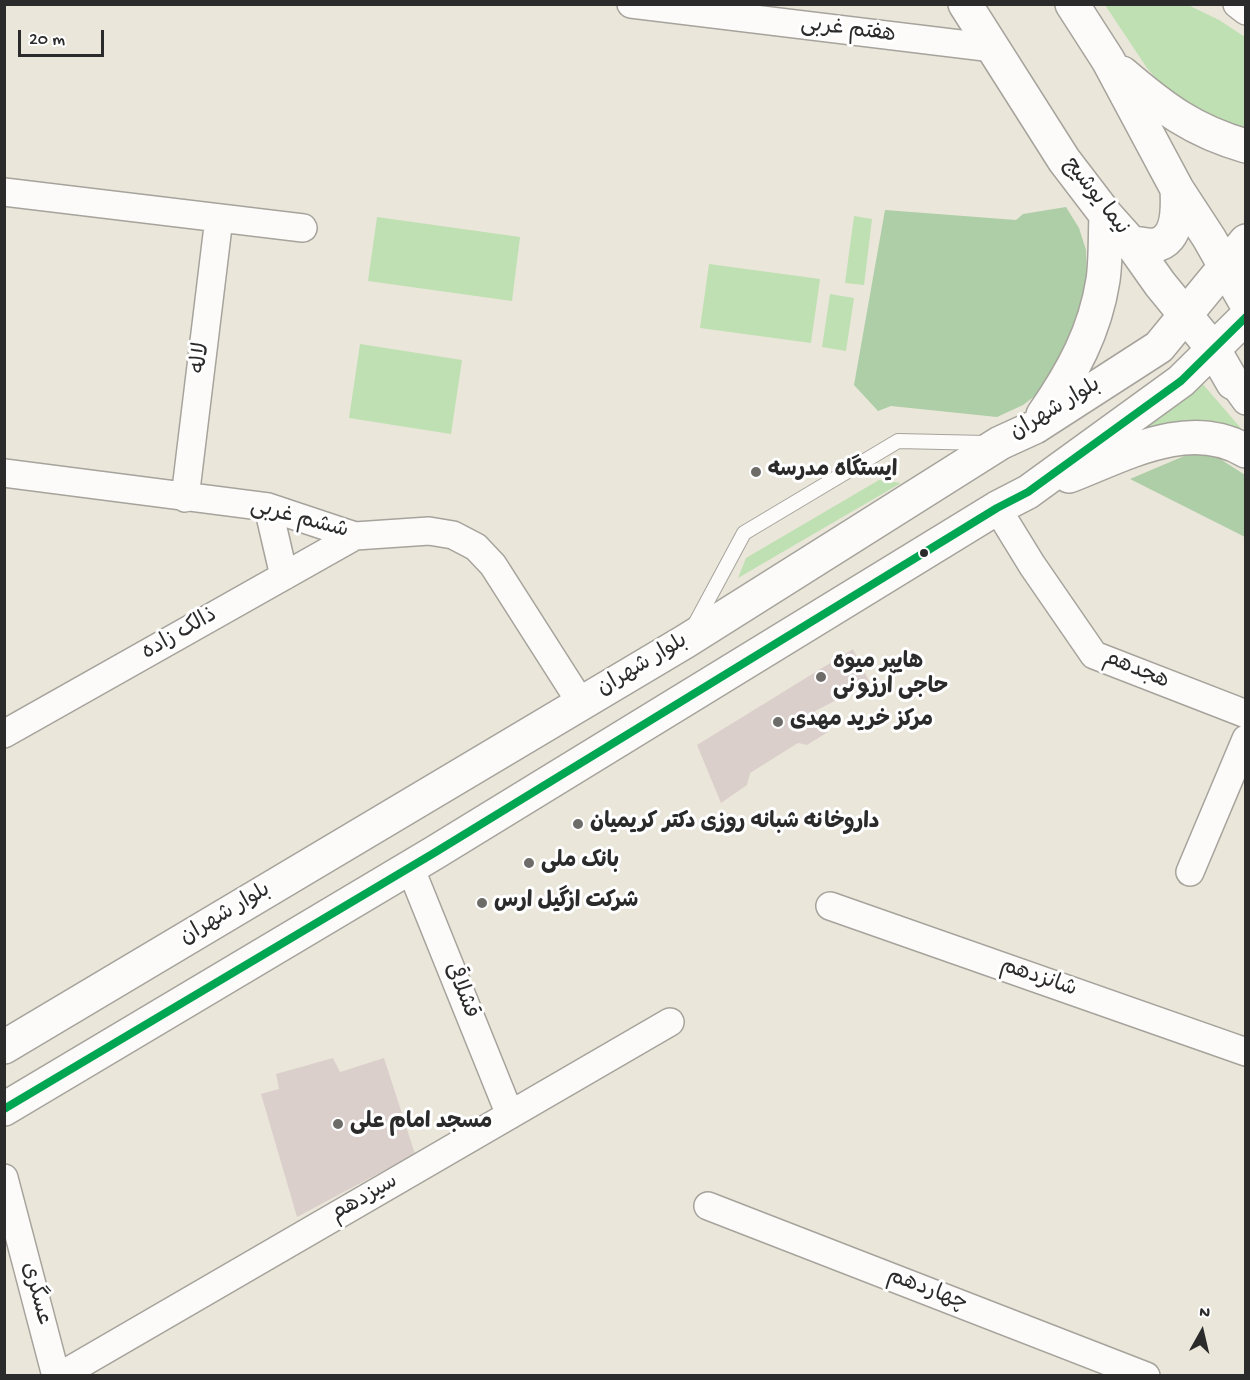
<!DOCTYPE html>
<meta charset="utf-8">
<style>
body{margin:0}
#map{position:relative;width:1250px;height:1380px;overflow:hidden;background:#ebe6da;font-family:"Gochi Hand",sans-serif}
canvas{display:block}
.frame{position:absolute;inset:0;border:6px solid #2b2b2b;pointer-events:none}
.north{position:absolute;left:1172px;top:1302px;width:60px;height:60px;-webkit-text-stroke:4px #fff;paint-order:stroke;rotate:8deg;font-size:16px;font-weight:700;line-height:24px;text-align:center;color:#2b2b2b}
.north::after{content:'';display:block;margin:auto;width:21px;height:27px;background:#2b2b2b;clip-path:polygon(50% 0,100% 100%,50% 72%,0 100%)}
.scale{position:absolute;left:18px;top:30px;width:86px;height:27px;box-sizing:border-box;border:3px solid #2b2b2b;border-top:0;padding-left:8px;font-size:18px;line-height:21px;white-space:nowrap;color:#2b2b2b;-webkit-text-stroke:4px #fff;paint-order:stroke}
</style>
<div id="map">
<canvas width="1250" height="1380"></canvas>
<div class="frame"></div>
<div class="north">N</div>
<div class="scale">20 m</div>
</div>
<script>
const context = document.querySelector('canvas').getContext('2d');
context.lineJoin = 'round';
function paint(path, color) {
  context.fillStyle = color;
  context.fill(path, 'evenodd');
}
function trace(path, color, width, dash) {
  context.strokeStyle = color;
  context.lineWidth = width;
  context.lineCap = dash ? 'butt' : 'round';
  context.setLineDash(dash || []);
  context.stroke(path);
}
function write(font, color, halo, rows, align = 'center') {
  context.font = font + ' "Gochi Hand","Playpen Sans Arabic",sans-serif';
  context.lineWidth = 6;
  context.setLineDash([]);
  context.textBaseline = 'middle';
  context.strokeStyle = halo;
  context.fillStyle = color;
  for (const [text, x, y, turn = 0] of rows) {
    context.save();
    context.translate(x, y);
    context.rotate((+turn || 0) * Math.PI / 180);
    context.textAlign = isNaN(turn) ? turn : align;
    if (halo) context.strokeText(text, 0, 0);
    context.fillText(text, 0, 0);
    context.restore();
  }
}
paint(new Path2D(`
 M1105,5H1188L1219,20L1245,37V134L1176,102L1147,68Z
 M854,216L872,219L864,285L845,283Z
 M377,217L520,237L512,301L368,281Z
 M709,264L820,279L811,343L700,328Z
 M830,294L854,298L846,351L822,347Z
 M360,344L462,360L451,434L349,418Z
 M1201,382L1245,433L1114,446Z
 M879,480L901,483L738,578L746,558Z`), '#bee0b2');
paint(new Path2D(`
 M1066,207L1079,228L1086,250L1087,278L1083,320L1044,389L1023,405L997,417L891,406L878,411L854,385L885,210L1016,220L1023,214Z
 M1203,448L1245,475V537L1130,479Z`), '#adcea6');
paint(new Path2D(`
 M853,649L870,683L815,711L828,732L807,745L798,743L750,773L747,785L721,803L697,745Z
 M333,1058L340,1072L384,1058L415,1154L297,1217L261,1094L279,1089L276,1074Z`), '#dbcfcc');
const lane = new Path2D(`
 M694,626L744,533L898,441L986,443`);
const street = new Path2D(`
 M631,4L993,48
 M1237,4L1246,11
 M4,192L303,228
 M1233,383L1246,401
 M4,473L268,507L355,536L429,531L453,535L476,547L493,565L581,703
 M185,498L219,218
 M268,507L284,576
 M997,508L1032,565L1094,655L1246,714
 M4,734L355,536
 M410,867L510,1115
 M1190,872L1246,739
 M830,906L1246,1052
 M4,1178L56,1376
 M708,1206L1146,1376
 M60,1376L670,1022`);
const secondary = new Path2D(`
 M965,4L1064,160L1106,215L1131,243L1160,284L1214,350L1233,383
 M1072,4L1108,60L1177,189L1209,238L1246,303
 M1122,73C1163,108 1193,131 1246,146
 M1131,243C1138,243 1148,246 1155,245C1179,241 1178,207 1177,189
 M1043,415C1072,373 1095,332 1103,280C1106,259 1105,237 1106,215
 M1069,476C1124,455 1189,417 1246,451
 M4,1047L686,641L1000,443L1035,427L1159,347L1246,241
 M4,1109L434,853L997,508L1028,492L1181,381L1246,317`);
trace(lane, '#a6a39c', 16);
trace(street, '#a6a39c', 30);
trace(secondary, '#a6a39c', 36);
trace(lane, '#fcfbf9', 14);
trace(street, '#fcfbf9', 27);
trace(secondary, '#fcfbf9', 33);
trace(new Path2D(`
 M4,1109L434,853L997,508L1028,492L1181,381L1246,317`), '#00a651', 8);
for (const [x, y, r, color] of [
 [756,472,6,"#6e6c68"],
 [924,553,5,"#2b2b2b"],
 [821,677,6,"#6e6c68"],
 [778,722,6,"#6e6c68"],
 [578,824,6,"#6e6c68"],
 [529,863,6,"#6e6c68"],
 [482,903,6,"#6e6c68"],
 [338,1124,6,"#6e6c68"]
]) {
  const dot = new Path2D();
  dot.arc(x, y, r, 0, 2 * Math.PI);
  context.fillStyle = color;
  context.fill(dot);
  trace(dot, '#fff', 2);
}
write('22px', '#2b2b2b', '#fff', [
 ["هفتم غربی",848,31,7],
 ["نیما یوشیج",1095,197,52],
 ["لاله",202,358,-83],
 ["بلوار شهران",1056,410,-31],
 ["ششم غربی",299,520,15],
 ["ذالک زاده",180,635,-30],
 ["بلوار شهران",643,666,-31],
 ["هجدهم",1136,671,22],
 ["بلوار شهران",226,915,-31],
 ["شانزدهم",1038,979,19],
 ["قشلاقی",460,991,68],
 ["سیزدهم",365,1199,-30],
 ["چهاردهم",927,1291,21],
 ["عسگری",35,1294,75]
]);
write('bold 22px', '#2b2b2b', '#fff', [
 ["ایستگاه مدرسه",768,472],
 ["هایپر میوه",833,664],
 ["حاجی ارزونی",833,689],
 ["مرکز خرید مهدی",790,722],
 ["داروخانه شبانه روزی دکتر کریمیان",590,824],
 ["بانک ملی",541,863],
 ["شرکت ازگیل ارس",494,903],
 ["مسجد امام علی",350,1124]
], 'left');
</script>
